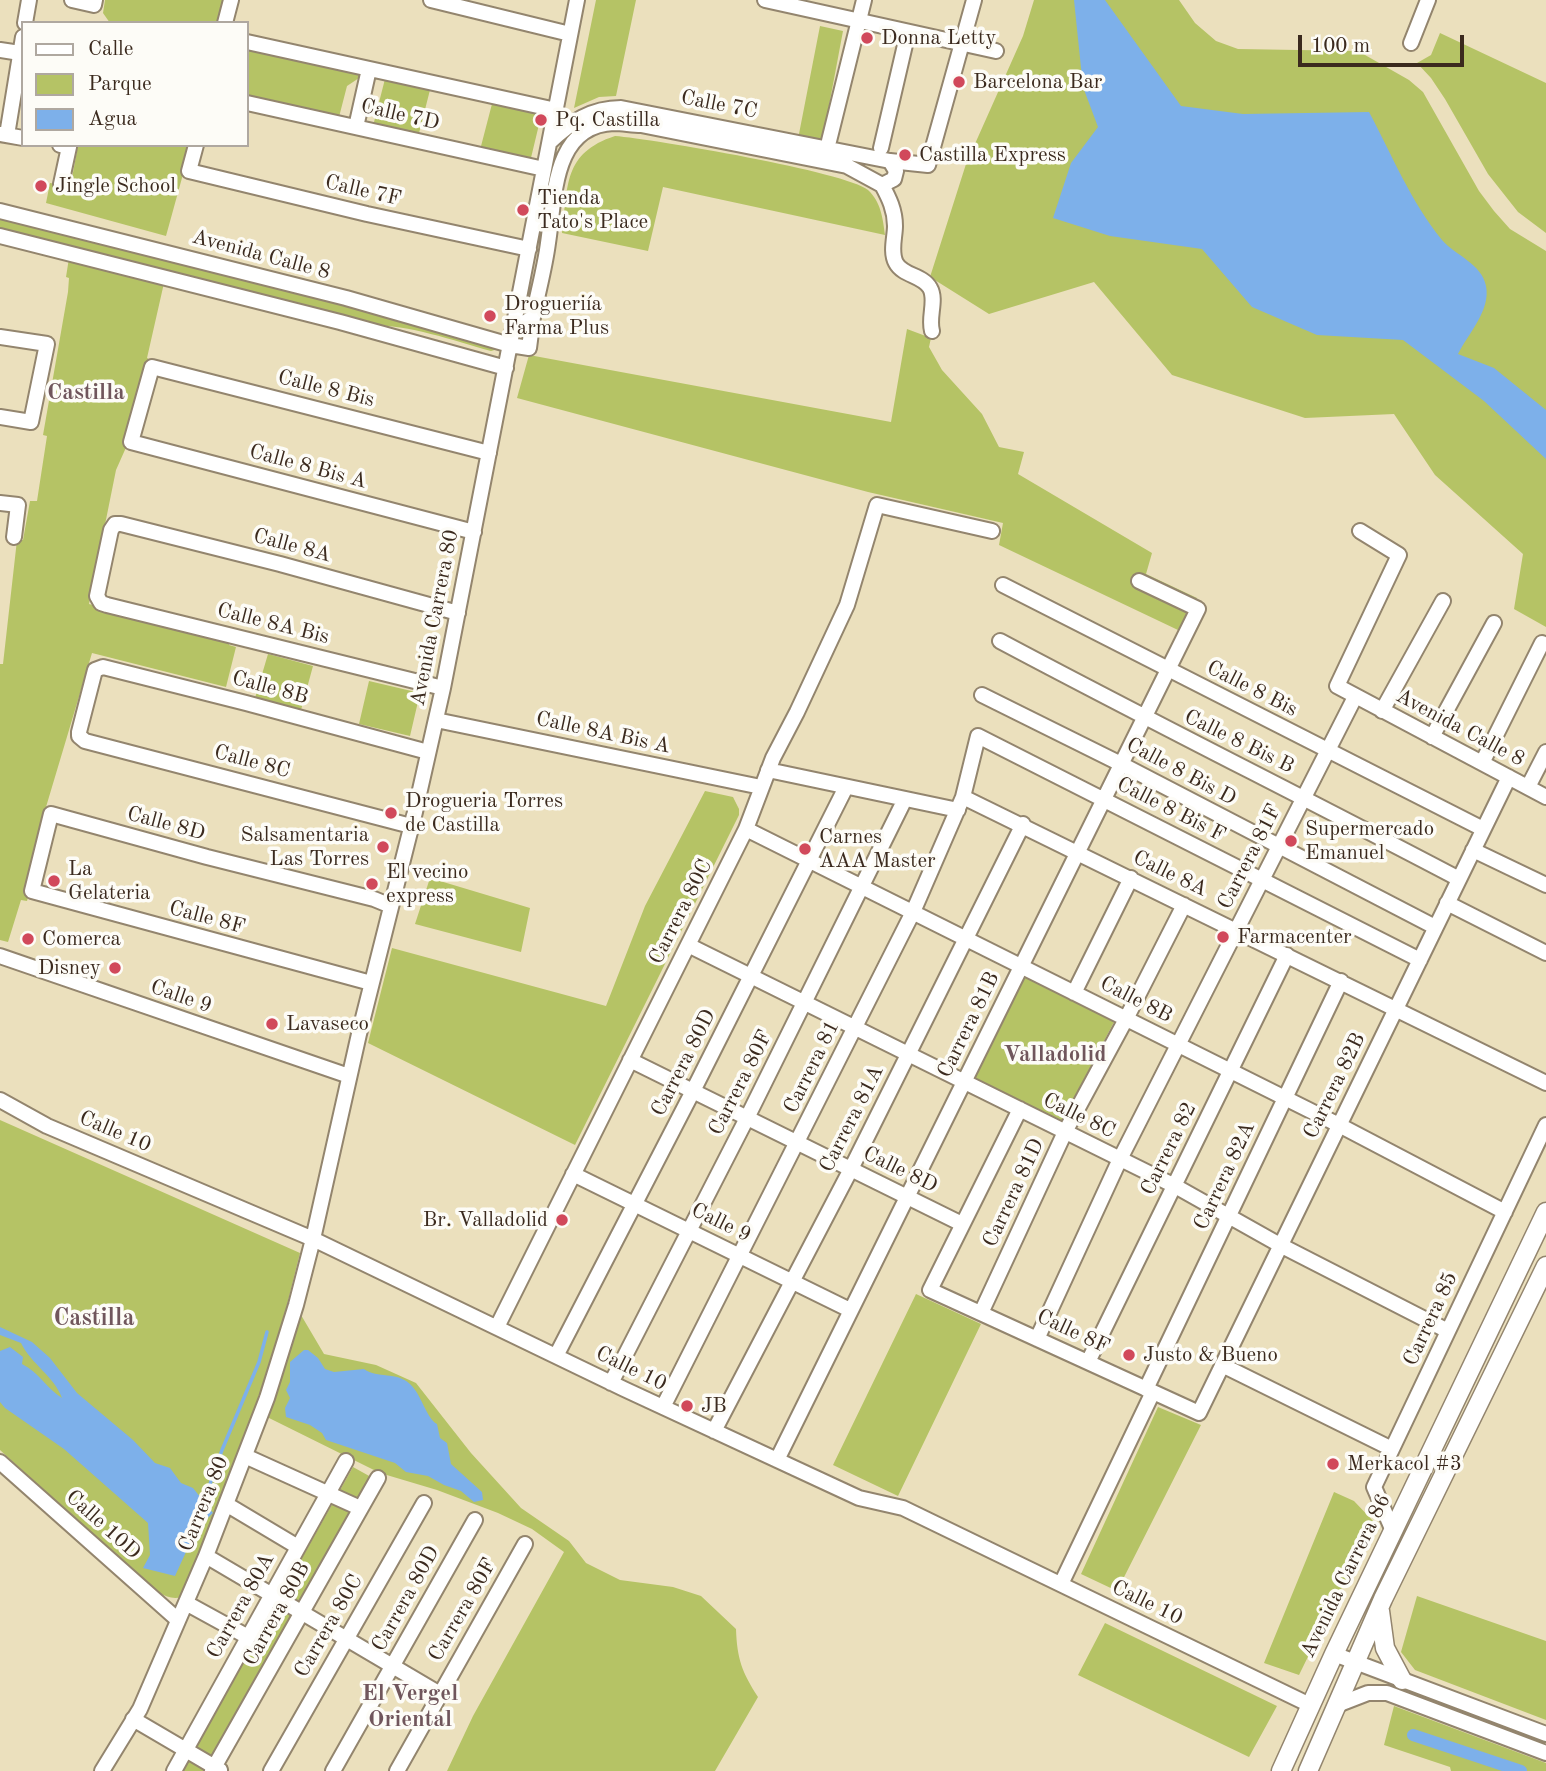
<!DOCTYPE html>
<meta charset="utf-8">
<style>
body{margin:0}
#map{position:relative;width:1546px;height:1771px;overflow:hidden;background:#ebe0bd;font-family:"Old Standard TT",serif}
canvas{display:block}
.legend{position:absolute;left:21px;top:21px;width:228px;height:126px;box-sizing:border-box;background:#fdfcf7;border:2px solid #afa8a0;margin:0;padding:9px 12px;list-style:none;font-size:21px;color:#3b2a1e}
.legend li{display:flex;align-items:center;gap:14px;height:35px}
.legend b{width:35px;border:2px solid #afa8a0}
.scale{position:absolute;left:1298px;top:35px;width:166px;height:32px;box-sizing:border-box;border:4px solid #3b2a1e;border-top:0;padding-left:9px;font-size:21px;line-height:24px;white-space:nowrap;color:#3b2a1e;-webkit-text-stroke:5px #fdfcf7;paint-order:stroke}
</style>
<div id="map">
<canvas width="1546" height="1771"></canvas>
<ul class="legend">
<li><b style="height:9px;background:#fff"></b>Calle</li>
<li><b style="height:19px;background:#b5c365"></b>Parque</li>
<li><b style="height:19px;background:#7db0ea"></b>Agua</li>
</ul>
<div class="scale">100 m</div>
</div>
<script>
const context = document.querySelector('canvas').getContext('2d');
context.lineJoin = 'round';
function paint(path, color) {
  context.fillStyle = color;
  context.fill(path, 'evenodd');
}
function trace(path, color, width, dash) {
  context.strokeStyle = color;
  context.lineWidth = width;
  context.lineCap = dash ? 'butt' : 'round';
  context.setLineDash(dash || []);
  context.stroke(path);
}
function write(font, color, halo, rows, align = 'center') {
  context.font = font + ' "Old Standard TT",serif';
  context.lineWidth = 7;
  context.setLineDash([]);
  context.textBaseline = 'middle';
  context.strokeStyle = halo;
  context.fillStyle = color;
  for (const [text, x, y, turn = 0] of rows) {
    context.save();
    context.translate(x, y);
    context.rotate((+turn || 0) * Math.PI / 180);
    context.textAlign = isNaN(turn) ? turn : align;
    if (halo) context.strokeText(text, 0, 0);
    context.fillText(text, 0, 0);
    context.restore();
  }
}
paint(new Path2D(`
 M105,0H226L220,23H110L103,13Z
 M596,0H636L616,96L599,97L574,108Z
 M1034,0H1179L1195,23L1216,41L1238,49L1358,51L1409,80L1423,92L1479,191L1494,211L1510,229L1546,251V627L1514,609L1523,554L1435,475L1394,414L1305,418L1172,375L1094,282L989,314L930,277L966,164L1023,36Z
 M820,26L843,31L822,143L798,139Z
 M1440,33L1546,83V233L1518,212L1488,174L1445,99L1431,78L1417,63L1431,55Z
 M247,48L362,73V76L347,86L339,117L247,98Z
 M386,75L431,86L418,137L373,126Z
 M493,100L542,112L530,162L480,150Z
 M615,136C653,139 847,172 868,190C881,202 883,219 885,235L663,187L648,251L562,233C568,186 563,153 615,136Z
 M78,145H194L185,167L166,236L46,203L50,183L63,185L72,178Z
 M0,217L497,343L498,349L491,351C451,340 411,325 369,325L0,232Z
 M69,258L164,283L147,358L151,360L128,443L116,470L89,604L229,643V645L236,647L226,687L92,653L46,807L51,809L27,901L21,900L8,942L0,940V664H3L17,540H23L30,501H37L47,436L43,435L68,292L69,278L66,277Z
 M907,329L931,338L929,347L942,370L982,414L999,447L1024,452L1018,474L1152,553L1146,574L1197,598L1178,630L999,545L1003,523L868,492L517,398L529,355L891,422Z
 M268,654L313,666L301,710L255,698Z
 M369,681L420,693L410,736L359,724Z
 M705,791L733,797L739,809V815L575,1145L368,1043L392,948L606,1006L645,906Z
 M430,878L530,908L521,952L415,924Z
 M1023,975L1114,1022L1061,1123L970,1077Z
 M0,1120L300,1253L275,1353L260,1402L182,1597C167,1601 157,1591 146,1583L0,1450Z
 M916,1294L981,1324L898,1496L833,1465Z
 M301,1315L324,1354L376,1365L416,1383L471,1453L521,1508L569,1541L586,1563L620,1580L673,1587L701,1596L736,1629C737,1659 742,1672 758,1697L715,1771H447L473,1716L564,1552L532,1529L498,1513L437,1490L380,1473L267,1417Z
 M1158,1407L1201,1425L1117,1591L1081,1574Z
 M353,1467L371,1477L205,1771H182Z
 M1334,1492L1354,1501L1374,1522L1299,1675L1264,1663Z
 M1417,1596L1546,1641V1720L1415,1670L1401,1652Z
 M1105,1623L1277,1706L1249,1757L1078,1675Z
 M1394,1706L1546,1763V1771H1451L1450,1767L1384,1745Z`), '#b5c365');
paint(new Path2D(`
 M1074,0H1105L1181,106L1243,114L1369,112C1392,155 1411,202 1442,240C1455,255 1482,264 1486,286C1491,310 1468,334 1458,354L1494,368L1546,410V459L1484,401L1403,340L1317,335L1252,307L1202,249L1110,236L1053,218L1071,163L1098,127L1083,87Z
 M0,1327L32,1342L50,1358L77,1393L133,1440L155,1463L170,1468L181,1483L193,1488L213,1513L197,1528L175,1576L143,1568L150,1555L148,1523L64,1449L5,1408L0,1402V1351L10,1347L23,1357L22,1364C39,1372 47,1389 62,1398C54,1376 31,1364 21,1343L0,1335Z
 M304,1350H308L318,1358L325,1369L334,1372L364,1369C378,1379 396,1371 410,1384C422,1395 426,1418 437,1424L440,1438L447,1443L451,1464L482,1492L483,1500L474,1502L461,1491L444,1485L428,1476L406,1472L395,1463L326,1440L322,1433L310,1425L286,1417L285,1408L290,1398L286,1390L290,1382V1362Z`), '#7db0ea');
trace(new Path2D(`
 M203,1504L222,1450L259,1362L267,1332`), '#7db0ea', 3.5);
trace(new Path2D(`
 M1413,1735L1521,1771`), '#7db0ea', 12);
const minor = new Path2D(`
 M72,0L94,5L95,0
 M431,0L570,34
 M765,0L996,51
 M25,23L29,0
 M225,23L231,0
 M247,42L556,110
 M1411,43L1428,0
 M0,50L20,53
 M247,103L544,169
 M356,127L369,69
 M0,134L23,138
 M7,135L23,37
 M829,141L864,0
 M550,142C571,122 591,108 621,108L890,161L928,165L974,0
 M60,145L69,147L61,184
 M196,145L189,171L367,214L529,249
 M881,148L908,32
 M882,185C889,198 895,210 895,226C895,237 890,252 896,263C903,276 923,275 930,288C937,300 928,317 932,331
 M0,211L346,298L510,345L529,348L533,317
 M0,236L340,322L506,368
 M527,321L533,317C538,292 545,267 548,243C555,199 552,125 614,123C623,123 632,125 641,125L847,166L882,185L894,179L896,171L890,161
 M0,337L47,344L31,422L0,417
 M0,503L18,505L14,537
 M1360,531L1399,555L1337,686L1546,797
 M474,532L131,442L152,367L489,453
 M1003,585L1483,829
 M1000,641C1152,722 1307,799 1459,879
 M443,688L107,605L101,603L97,596L111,530L115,524H121L280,564L458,613
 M982,695L1121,764L1435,927
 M1382,711L1443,601
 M436,720L761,787
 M1432,737L1494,623
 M1482,763L1542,643
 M768,770L958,810
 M1528,787L1546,752
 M963,797L1546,1083
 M411,826L85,741L79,736V732L95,670L103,667L246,703L428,752
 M746,829L1339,1125L1505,1212
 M1473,850L1546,885
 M1447,903L1546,953
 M688,945L1175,1186L1280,1245L1448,1331
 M0,956L349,1076
 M371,983L32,891L51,814L207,857L374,899L391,906
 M1074,993L1131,878
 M630,1060L962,1224
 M0,1100L47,1126L313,1239L624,1389L859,1498L903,1508L1310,1705
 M1020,1109L930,1290L1199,1413L1509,777
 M573,1174L850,1310
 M981,1313L1065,1132L1126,1019L1184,905
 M497,1327L746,829L773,758L797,712L847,605L877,505L992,531
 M1037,1339L1120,1159L1355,697
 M556,1356L693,1091L846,787
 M1088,1362L1287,955
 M1222,1365L1392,1449
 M611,1383L747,1118L905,799
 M1146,1389L1341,981
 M663,1407L913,912L963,797L978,736L1420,960
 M714,1431L851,1169L1023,824
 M245,1456L360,1508
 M777,1460L1198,609L1139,581
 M0,1462L178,1620
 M226,1504L298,1547
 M1393,1531L1374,1487L1546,1125
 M206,1556L440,1694
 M1061,1584L1153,1392
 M186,1603L248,1637
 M1334,1654L1546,1734
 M1337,1705L1368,1693H1387L1546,1753
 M133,1719L220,1770
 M102,1771L140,1709L206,1556L267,1398L296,1305L313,1239L359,1034L415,812L443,688L577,0
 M174,1771L346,1461
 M212,1771L378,1478
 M271,1771L424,1503
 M333,1771L475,1520
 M397,1771L525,1544`);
const major = new Path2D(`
 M1380,1611L1385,1648L1402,1680
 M1281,1771L1334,1654L1546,1212
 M1308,1771L1383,1599L1546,1266`);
trace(minor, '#93856e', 18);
trace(major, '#93856e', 21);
trace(minor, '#fff', 14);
trace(major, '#fff', 18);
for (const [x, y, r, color] of [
 [867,38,7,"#d1495b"],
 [959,82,7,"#d1495b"],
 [541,120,7,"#d1495b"],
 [905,155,7,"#d1495b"],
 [41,186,7,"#d1495b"],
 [523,210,7,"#d1495b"],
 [490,316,7,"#d1495b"],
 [391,813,7,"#d1495b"],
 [1291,841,7,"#d1495b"],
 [383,847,7,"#d1495b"],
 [805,849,7,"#d1495b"],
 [54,881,7,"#d1495b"],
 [372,884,7,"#d1495b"],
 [1223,937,7,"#d1495b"],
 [28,939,7,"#d1495b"],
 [115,968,7,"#d1495b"],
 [272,1024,7,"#d1495b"],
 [562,1220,7,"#d1495b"],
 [1129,1355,7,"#d1495b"],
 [687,1406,7,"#d1495b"],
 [1333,1464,7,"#d1495b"]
]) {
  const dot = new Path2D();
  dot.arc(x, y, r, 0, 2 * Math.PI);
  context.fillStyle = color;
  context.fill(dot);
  trace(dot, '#fdfcf7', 2.5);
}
write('21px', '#3b2a1e', '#fdfcf7', [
 ["Donna Letty",881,38],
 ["Barcelona Bar",973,82],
 ["Pq. Castilla",555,120],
 ["Castilla Express",919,155],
 ["Jingle School",55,186],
 ["Tienda",537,198],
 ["Tato's Place",537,222],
 ["Drogueriía",504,304],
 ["Farma Plus",504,328],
 ["Drogueria Torres",405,801],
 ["de Castilla",405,825],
 ["Supermercado",1305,829],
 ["Emanuel",1305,853],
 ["Salsamentaria",369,835,"right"],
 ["Las Torres",369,859,"right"],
 ["Carnes",819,837],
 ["AAA Master",819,861],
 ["La",68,869],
 ["Gelateria",68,893],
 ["El vecino",386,872],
 ["express",386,896],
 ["Farmacenter",1237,937],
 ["Comerca",42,939],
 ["Disney",101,968,"right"],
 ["Lavaseco",286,1024],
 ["Br. Valladolid",548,1220,"right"],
 ["Justo & Bueno",1143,1355],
 ["JB",701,1406],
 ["Merkacol #3",1347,1464]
], 'left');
write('21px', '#3b2a1e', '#fdfcf7', [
 ["Calle 7C",719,105,11],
 ["Calle 7D",400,115,13],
 ["Calle 7F",363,191,13],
 ["Avenida Calle 8",261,255,15],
 ["Calle 8 Bis",326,389,14],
 ["Calle 8 Bis A",308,467,15],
 ["Calle 8A",292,546,15],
 ["Avenida Carrera 80",435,618,-79],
 ["Calle 8A Bis",273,624,14],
 ["Calle 8B",270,688,15],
 ["Calle 8 Bis",1252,689,27],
 ["Avenida Calle 8",1460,728,28],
 ["Calle 8A Bis A",603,733,12],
 ["Calle 8 Bis B",1239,742,26],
 ["Calle 8C",252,762,15],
 ["Calle 8 Bis D",1181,772,28],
 ["Calle 8 Bis F",1171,810,27],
 ["Calle 8D",166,824,15],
 ["Carrera 81F",1250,857,-63],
 ["Calle 8A",1170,874,26],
 ["Carrera 80C",681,912,-63],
 ["Calle 8F",207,918,15],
 ["Calle 9",181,997,19],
 ["Calle 8B",1136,1000,27],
 ["Carrera 81B",969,1025,-64],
 ["Carrera 80D",684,1063,-63],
 ["Carrera 81",812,1067,-64],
 ["Carrera 80F",741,1083,-63],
 ["Carrera 82B",1335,1086,-64],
 ["Calle 8C",1079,1116,26],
 ["Carrera 81A",852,1119,-63],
 ["Calle 10",115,1132,23],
 ["Carrera 82",1169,1149,-64],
 ["Calle 8D",900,1170,26],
 ["Carrera 82A",1225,1176,-65],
 ["Carrera 81D",1014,1193,-65],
 ["Calle 9",721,1223,26],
 ["Carrera 85",1431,1319,-65],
 ["Calle 8F",1073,1332,25],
 ["Calle 10",631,1369,26],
 ["Carrera 80",204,1504,-68],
 ["Calle 10D",103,1525,42],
 ["Avenida Carrera 86",1346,1576,-64],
 ["Carrera 80D",406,1599,-61],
 ["Calle 10",1147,1603,26],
 ["Carrera 80A",241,1606,-61],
 ["Carrera 80F",463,1610,-60],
 ["Carrera 80B",277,1614,-61],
 ["Carrera 80C",329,1626,-60]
]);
write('bold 23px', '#70565c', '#fdfcf7', [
 ["Castilla",86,393],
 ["Valladolid",1055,1055],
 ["El Vergel",410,1694],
 ["Oriental",410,1720]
]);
write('bold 24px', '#70565c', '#fdfcf7', [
 ["Castilla",94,1319]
]);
</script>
